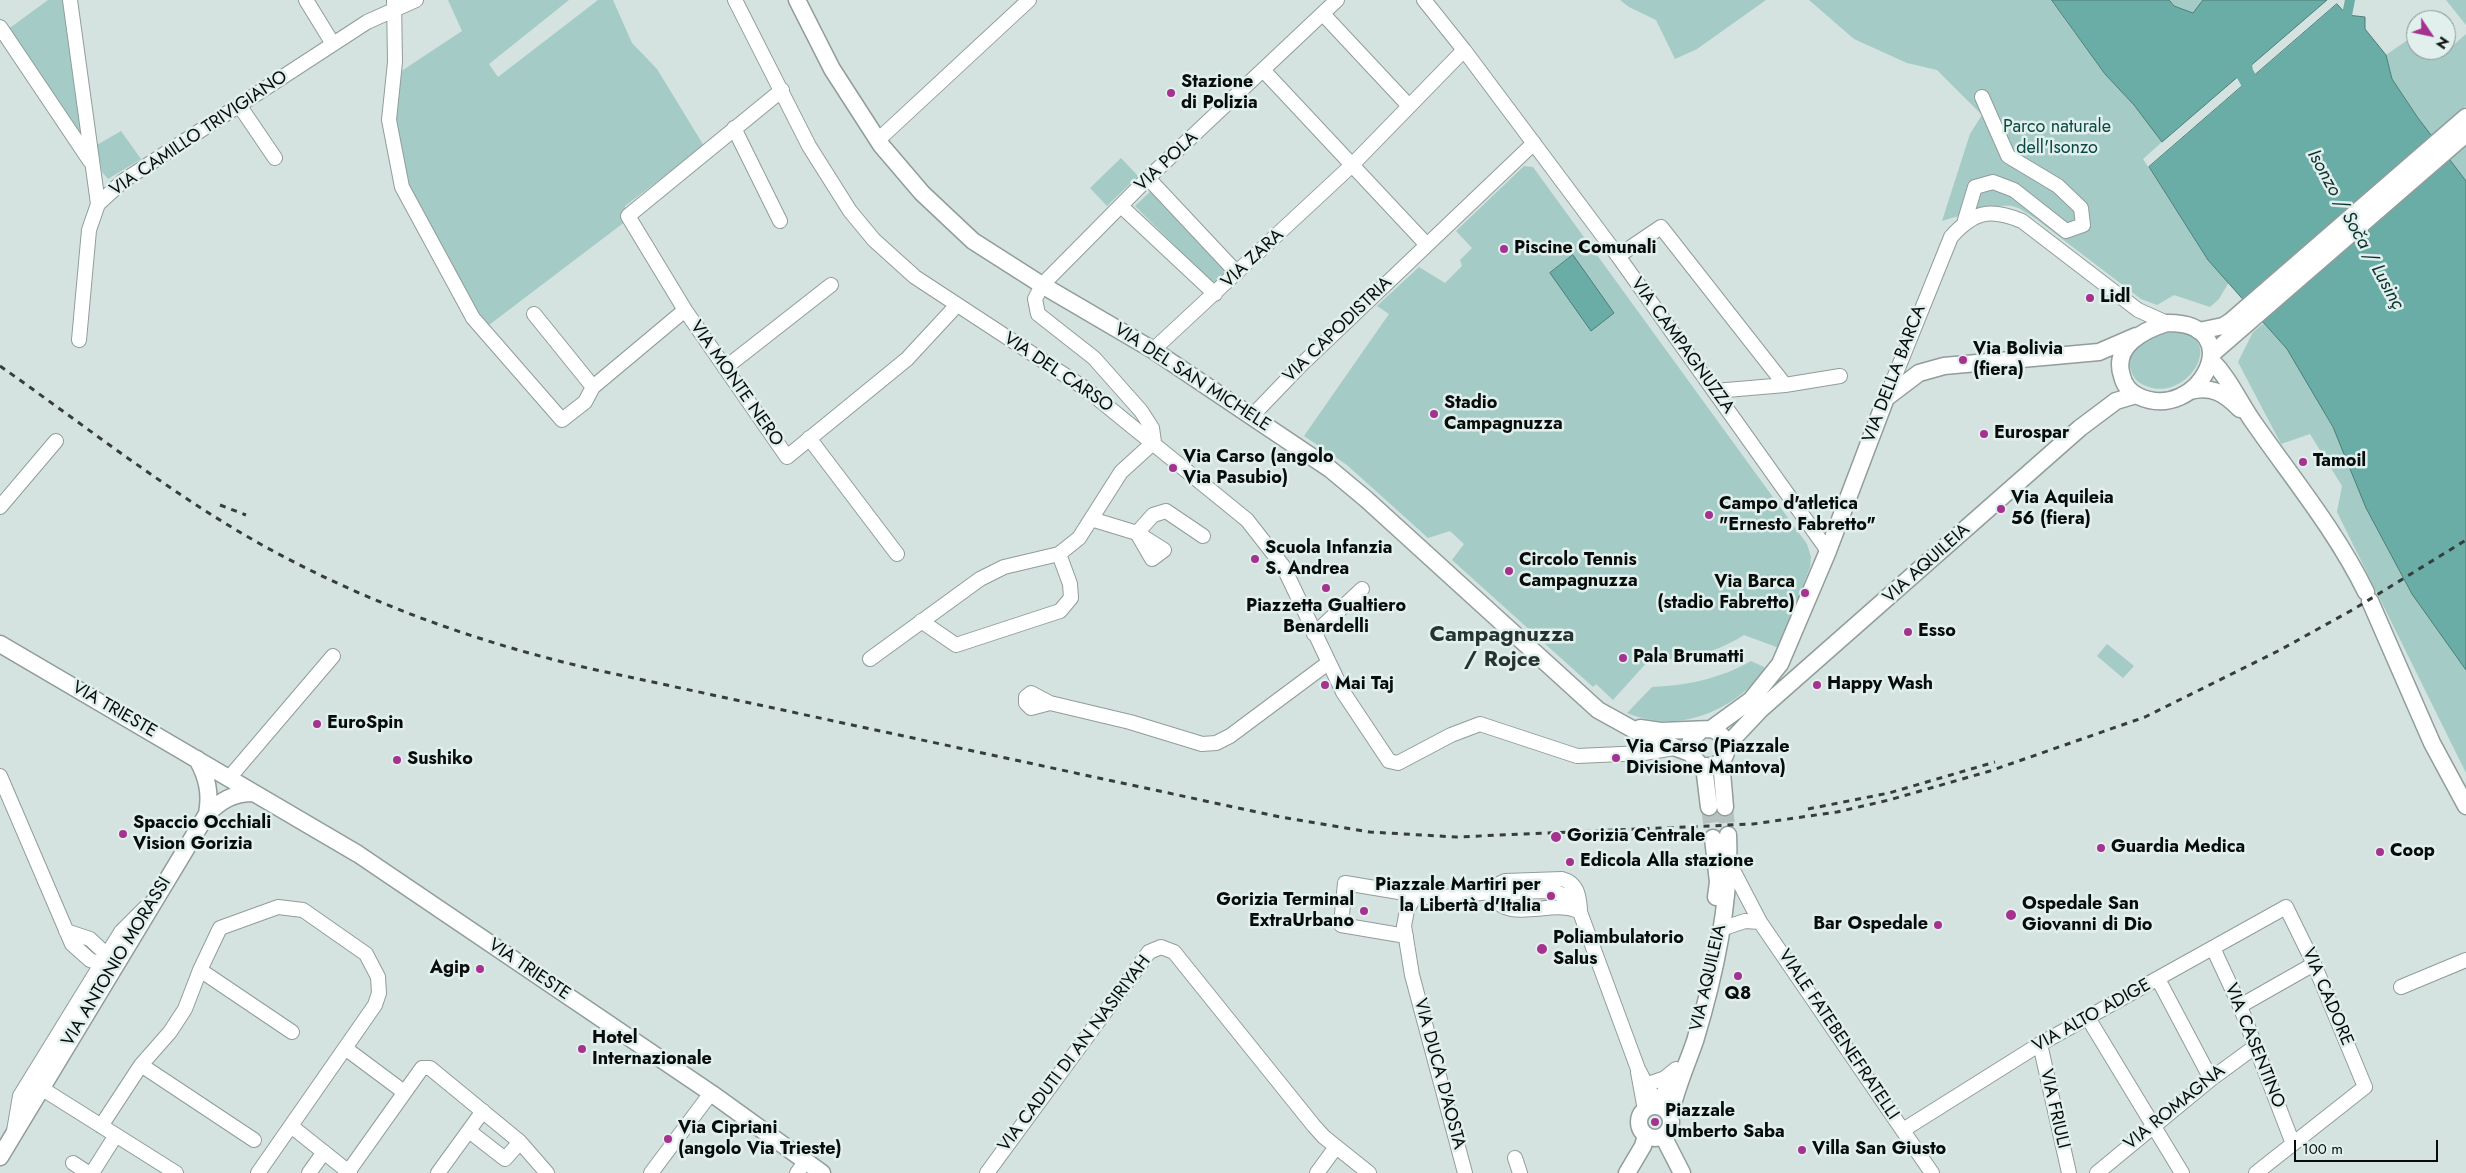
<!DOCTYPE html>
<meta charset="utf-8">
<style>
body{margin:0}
#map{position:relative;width:2466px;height:1173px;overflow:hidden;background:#d4e2e0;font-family:Jost,sans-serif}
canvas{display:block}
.north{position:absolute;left:2406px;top:10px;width:50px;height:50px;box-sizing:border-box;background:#e1efed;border:1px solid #8a9593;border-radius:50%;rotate:124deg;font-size:14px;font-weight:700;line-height:20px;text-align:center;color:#080d0c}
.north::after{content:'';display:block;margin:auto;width:18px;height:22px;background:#a4328e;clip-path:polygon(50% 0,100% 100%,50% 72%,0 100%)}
.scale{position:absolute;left:2294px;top:1140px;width:144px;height:22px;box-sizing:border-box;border:2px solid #080d0c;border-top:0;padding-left:6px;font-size:15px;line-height:18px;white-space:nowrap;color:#080d0c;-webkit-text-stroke:4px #e1efed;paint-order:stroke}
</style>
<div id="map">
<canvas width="2466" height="1173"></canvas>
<div class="north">N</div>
<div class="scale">100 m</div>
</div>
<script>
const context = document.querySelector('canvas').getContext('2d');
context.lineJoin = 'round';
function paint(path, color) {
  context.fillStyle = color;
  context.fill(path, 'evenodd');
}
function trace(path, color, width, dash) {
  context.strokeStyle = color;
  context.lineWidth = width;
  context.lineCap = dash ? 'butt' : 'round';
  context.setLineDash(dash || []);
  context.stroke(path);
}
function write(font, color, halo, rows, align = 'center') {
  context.font = font + ' Jost,sans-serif';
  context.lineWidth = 5;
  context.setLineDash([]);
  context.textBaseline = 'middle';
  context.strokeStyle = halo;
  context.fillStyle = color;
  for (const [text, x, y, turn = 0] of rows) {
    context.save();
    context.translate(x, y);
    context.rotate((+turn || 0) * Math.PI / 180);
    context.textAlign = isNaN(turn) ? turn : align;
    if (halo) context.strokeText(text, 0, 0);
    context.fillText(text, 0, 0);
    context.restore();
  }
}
paint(new Path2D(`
 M48,0H65L86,150L7,30Z
 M448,0H569L489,64L498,77L598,0H613L632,43L657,69L704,146L625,206L626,221L489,325L475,309L408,185L393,117L397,74L462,31Z
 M1620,0H1766L1697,49L1675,59L1656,20L1629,7Z
 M1809,0H2052L2105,74L2134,105L2162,142L2143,159L2208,260L2229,282L2219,299L2210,307L2174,295L2157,305L2141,299L2036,219C2028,214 2021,208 2012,206C1994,204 1959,216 1942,221L1970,134L1982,115L1937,70L1907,63L1854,39Z
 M2169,0H2203L2194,13L2174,6Z
 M2446,0H2466V25Z
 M2416,34V50H2448L2466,34V106L2445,126L2461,149L2466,145V181L2418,118L2392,79L2386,55Z
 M121,131L141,159L108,179L102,172L97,145Z
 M1121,158L1138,176L1107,206L1090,188Z
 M1524,166L1533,167L1807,544L1811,557L1810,567L1779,648L1744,635C1714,654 1684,660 1649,660L1613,700L1596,684L1593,687L1452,560L1464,544L1450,531L1428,538L1347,465L1304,436L1389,314L1377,306L1419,267L1445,283L1462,266L1460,260L1472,248L1456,231Z
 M1154,188L1231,273L1216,287L1135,206Z
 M2264,323L2287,349L2316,397L2466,670V773L2337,512L2342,486L2310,434L2281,444L2238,362L2253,332Z
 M2169,331C2231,331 2189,404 2146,386C2138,383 2133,378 2131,370C2123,348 2152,336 2169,331Z
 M2107,644L2134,666L2123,678L2097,656Z
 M1751,661L1768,669C1732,710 1682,735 1627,713L1652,687C1689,685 1719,679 1751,661Z`), '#a4cbc6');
const water = new Path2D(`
 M2052,0H2169L2174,6L2193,13L2203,0H2327L2162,142L2134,105L2105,74Z
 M2337,4L2347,15L2365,17V29L2386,55L2392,79L2418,118L2466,181V670L2412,594L2366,508L2333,427L2287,349L2208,260L2149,167Z
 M1573,255L1614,313L1591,331L1550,273Z`);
paint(water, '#6aada6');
trace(water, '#4d7d78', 1);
trace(new Path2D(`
 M2341,25L2347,15L2350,0`), '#6aada6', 10);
trace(new Path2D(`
 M2241,48L2244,72L2260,101`), '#6aada6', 18);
trace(new Path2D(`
 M1709,807L1713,838
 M1725,807L1728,835`), '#b5c2c0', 16, [16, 8]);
const minor = new Path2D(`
 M70,0L98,204
 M306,0L333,44
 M394,0L395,62L389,120L402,187L473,318L562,420L585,402L593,387L685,310L787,457L907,359L957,305
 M735,0L809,146L850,211L874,240L915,277L1086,389L1247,520L1283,566L1343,692L1389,761L1398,763L1451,735L1480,724L1577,756L1644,753L1674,748
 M1424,0L1464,50L1618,256L1828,551
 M1323,14L1409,106
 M0,27L90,161
 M1264,71L1427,245
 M239,105L275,158
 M734,128L780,221
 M878,140L1029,0
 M1148,178L1237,273
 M1121,206L1215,294
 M1965,220L1975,187L1993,182L2014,190L2066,231L2083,225L2081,208L2058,186L2008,156L1982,97
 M1618,256L1661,227L1785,385
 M685,310L628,216L782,90
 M534,314L593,387
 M79,340L89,230L98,204L123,181L367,22L416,0
 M1153,350L1351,166L1464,50
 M725,368L831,285
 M1715,391L1785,385L1840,376
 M1886,398L1951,237C1974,211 1990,208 2022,221L2138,310L2167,323
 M1252,416L1301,365L1534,143
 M809,438L897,554
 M0,507L56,441
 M1091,519L1137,533L1153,515L1166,511L1203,536
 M1137,533L1164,550L1152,559Z
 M921,621L956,645L1060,611L1071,598L1070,584L1059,554
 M1314,634L1362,589
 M870,659L980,579L1004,567L1059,554L1079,538L1121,472L1154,442L1152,428L1141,411L1094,358L1038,314L1035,299L1042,285L1148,178L1337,0
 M1050,703L1031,708L1026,703V697L1031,693L1050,703L1130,722L1202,744L1216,743L1230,736L1328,663
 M0,776L72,944L90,960L101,964
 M229,778L333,656
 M1730,868L1735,874L1760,922L1932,1173
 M1490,892L1491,888L1505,881L1562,879C1577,883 1579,895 1580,909
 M1491,894C1508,926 1554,897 1580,912
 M1415,896L1407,910L1404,926L1412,975L1465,1173
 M1494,900L1499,894C1524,893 1559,884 1577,904L1638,1069L1658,1106
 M1721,929L1745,921L1760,922
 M66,931L90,939L107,955
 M1406,936L1341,925L1345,883L1435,898L1490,892
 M2213,948L2240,1006L2293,1144
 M200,970L292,1032
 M2158,979L2211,1079
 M2401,987L2466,960
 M2240,1006L2314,964
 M2088,1018L2182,1173
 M2040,1044L2069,1173
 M345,1048L404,1092
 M141,1065L254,1140
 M1638,1072L1645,1110
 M1648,1084L1665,1078L1676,1069
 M41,1088L176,1173
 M101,1126L141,1065L170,1032L185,1009L200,970L220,928L278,907L303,910L366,954L378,977L379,993L375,1005L258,1173
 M291,1126L350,1173
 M1903,1130L2040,1044L2286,907L2314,964L2365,1087L2256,1173
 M14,1131L20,1096L121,932L148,905
 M469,1131L505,1159L520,1142
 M1515,1158L1520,1173
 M73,1163L88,1173
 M348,1172L422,1068H430L520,1142L547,1173
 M92,1173L116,1135
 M309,1173L324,1152
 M438,1173L483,1111
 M651,1173L711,1093
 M797,1173L805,1162
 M987,1173L1149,952L1161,947L1174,952L1314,1126L1324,1137L1369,1173
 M1317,1173L1336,1147
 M2097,1173L2211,1079L2256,1046`);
const major = new Path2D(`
 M797,0L832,69L881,145L922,193L973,241L1042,285L1153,350L1330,469L1366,499L1598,710L1645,736L1690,753
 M2167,323C2251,322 2199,425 2138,396C2130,392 2124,385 2122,376C2112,346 2144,330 2167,323Z
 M2199,331L2223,326L2231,321L2466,117
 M2213,353L2466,134
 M2211,360C2230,379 2239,402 2254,423C2293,479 2336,531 2366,592
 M2190,391C2212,385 2225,394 2240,409
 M2370,601L2432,743L2466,806
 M0,644L358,854L711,1093L822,1173
 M1640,728L1661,731L1711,729C1738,738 1727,773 1700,765L1690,753L1691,740L1701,730
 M1711,729L1751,700L1780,664L1828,551L1886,398L1919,373L1944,366L2099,352L2136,336
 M1727,745L1761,709L2080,428L2116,401L2136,395
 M197,759C207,777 211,793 207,814
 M1721,761L1725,807
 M1704,766L1709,807
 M1713,838L1718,882L1716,897
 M1658,1106L1671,1080
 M1639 1122a16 16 0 1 1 32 0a16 16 0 1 1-32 0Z
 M1670,1117C1675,1090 1686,1067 1695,1041C1715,975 1731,903 1728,835
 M1663,1136L1682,1173
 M0,1157L207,814C222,800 233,793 254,793
 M1627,1173L1643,1146L1646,1135`);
trace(minor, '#909d9b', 16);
trace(major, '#909d9b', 19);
trace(minor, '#fff', 14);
trace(major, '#fff', 16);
trace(new Path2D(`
 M0,366C84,425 166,490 255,541C361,601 475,642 592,669L1280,817L1370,832L1456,837L1753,824L1837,812L1889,800L1990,771L2145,717L2280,650L2354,609L2466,540
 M220,505L246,515
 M1808,809L1889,793L1995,762`), '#363d3c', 3, [6, 6]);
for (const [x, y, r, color] of [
 [1171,93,5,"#a4328e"],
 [1504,249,5,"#a4328e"],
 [2090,298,5,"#a4328e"],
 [1963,360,5,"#a4328e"],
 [1434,414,5,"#a4328e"],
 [1984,434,5,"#a4328e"],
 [2303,462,5,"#a4328e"],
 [1173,468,5,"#a4328e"],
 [2001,509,5,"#a4328e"],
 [1709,515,5,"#a4328e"],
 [1255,559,5,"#a4328e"],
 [1509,571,5,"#a4328e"],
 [1326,588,5,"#a4328e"],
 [1805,593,5,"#a4328e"],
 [1908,632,5,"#a4328e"],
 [1623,658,5,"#a4328e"],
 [1325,685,5,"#a4328e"],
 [1817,685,5,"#a4328e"],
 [317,724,5,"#a4328e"],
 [1616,758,5,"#a4328e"],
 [397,760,5,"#a4328e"],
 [123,834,5,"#a4328e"],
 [1556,837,6,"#a4328e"],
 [2101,848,5,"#a4328e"],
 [2380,852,5,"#a4328e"],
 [1570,862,5,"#a4328e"],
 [1551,896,5,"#a4328e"],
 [1364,911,5,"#a4328e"],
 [2011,915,6,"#a4328e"],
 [1938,925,5,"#a4328e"],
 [1542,949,6,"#a4328e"],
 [480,969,5,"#a4328e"],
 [1738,976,5,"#a4328e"],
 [582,1049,5,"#a4328e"],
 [1655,1122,5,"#a4328e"],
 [668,1139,5,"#a4328e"],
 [1802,1150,5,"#a4328e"]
]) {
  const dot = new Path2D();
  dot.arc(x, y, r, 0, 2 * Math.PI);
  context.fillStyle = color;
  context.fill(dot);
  trace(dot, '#e1efed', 2);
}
write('bold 18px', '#080d0c', '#e1efed', [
 ["Stazione",1181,83],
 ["di Polizia",1181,104],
 ["Piscine Comunali",1514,249],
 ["Lidl",2100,298],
 ["Via Bolivia",1973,350],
 ["(fiera)",1973,371],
 ["Stadio",1444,404],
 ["Campagnuzza",1444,425],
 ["Eurospar",1994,434],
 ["Via Carso (angolo",1183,458],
 ["Via Pasubio)",1183,479],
 ["Tamoil",2313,462],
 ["Via Aquileia",2011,499],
 ["56 (fiera)",2011,520],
 ["Campo d'atletica",1719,505],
 ["\"Ernesto Fabretto\"",1719,526],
 ["Scuola Infanzia",1265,549],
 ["S. Andrea",1265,570],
 ["Circolo Tennis",1519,561],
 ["Campagnuzza",1519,582],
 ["Via Barca",1795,583,"right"],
 ["(stadio Fabretto)",1795,604,"right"],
 ["Piazzetta Gualtiero",1326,607,"center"],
 ["Benardelli",1326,628,"center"],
 ["Esso",1918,632],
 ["Pala Brumatti",1633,658],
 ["Mai Taj",1335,685],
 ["Happy Wash",1827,685],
 ["EuroSpin",327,724],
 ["Via Carso (Piazzale",1626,748],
 ["Divisione Mantova)",1626,769],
 ["Sushiko",407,760],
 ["Spaccio Occhiali",133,824],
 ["Vision Gorizia",133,845],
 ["Gorizia Centrale",1567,837],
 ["Guardia Medica",2111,848],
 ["Coop",2390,852],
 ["Edicola Alla stazione",1580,862],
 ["Piazzale Martiri per",1541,886,"right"],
 ["la Libertà d'Italia",1541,907,"right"],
 ["Gorizia Terminal",1354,901,"right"],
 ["ExtraUrbano",1354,922,"right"],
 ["Ospedale San",2022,905],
 ["Giovanni di Dio",2022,926],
 ["Bar Ospedale",1928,925,"right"],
 ["Poliambulatorio",1553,939],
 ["Salus",1553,960],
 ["Agip",470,969,"right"],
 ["Q8",1738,995,"center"],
 ["Hotel",592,1039],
 ["Internazionale",592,1060],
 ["Piazzale",1665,1112],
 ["Umberto Saba",1665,1133],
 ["Via Cipriani",678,1129],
 ["(angolo Via Trieste)",678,1150],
 ["Villa San Giusto",1812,1150]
], 'left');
write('18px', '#084843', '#e1efed', [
 ["Parco naturale",2057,128],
 ["dell'Isonzo",2057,149]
]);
write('18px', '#080d0c', '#e1efed', [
 ["VIA CAMILLO TRIVIGIANO",199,134,-34],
 ["VIA POLA",1167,162,-43],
 ["VIA ZARA",1253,259,-43],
 ["VIA CAPODISTRIA",1338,330,-44],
 ["VIA CAMPAGNUZZA",1682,346,54],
 ["VIA DEL CARSO",1058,373,34],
 ["VIA DELLA BARCA",1895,374,-69],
 ["VIA DEL SAN MICHELE",1192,378,33],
 ["VIA MONTE NERO",736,384,55],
 ["VIA AQUILEIA",1927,564,-42],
 ["VIA TRIESTE",114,710,30],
 ["VIA ANTONIO MORASSI",117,962,-59],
 ["VIA TRIESTE",529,970,34],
 ["VIA AQUILEIA",1709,978,-77],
 ["VIA CADORE",2327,997,67],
 ["VIA ALTO ADIGE",2092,1016,-29],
 ["VIALE FATEBENEFRATELLI",1838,1035,56],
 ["VIA CASENTINO",2254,1046,68],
 ["VIA CADUTI DI AN NASIRIYAH",1075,1054,-53],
 ["VIA DUCA D'AOSTA",1439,1074,75],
 ["VIA ROMAGNA",2175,1108,-39],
 ["VIA FRIULI",2054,1109,77]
]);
write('italic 19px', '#0e302d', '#e1efed', [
 ["Isonzo / Soča / Lusinç",2355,230,61]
]);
write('bold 22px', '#273331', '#e1efed', [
 ["Campagnuzza",1502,636],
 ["/ Rojce",1502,661]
]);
</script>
